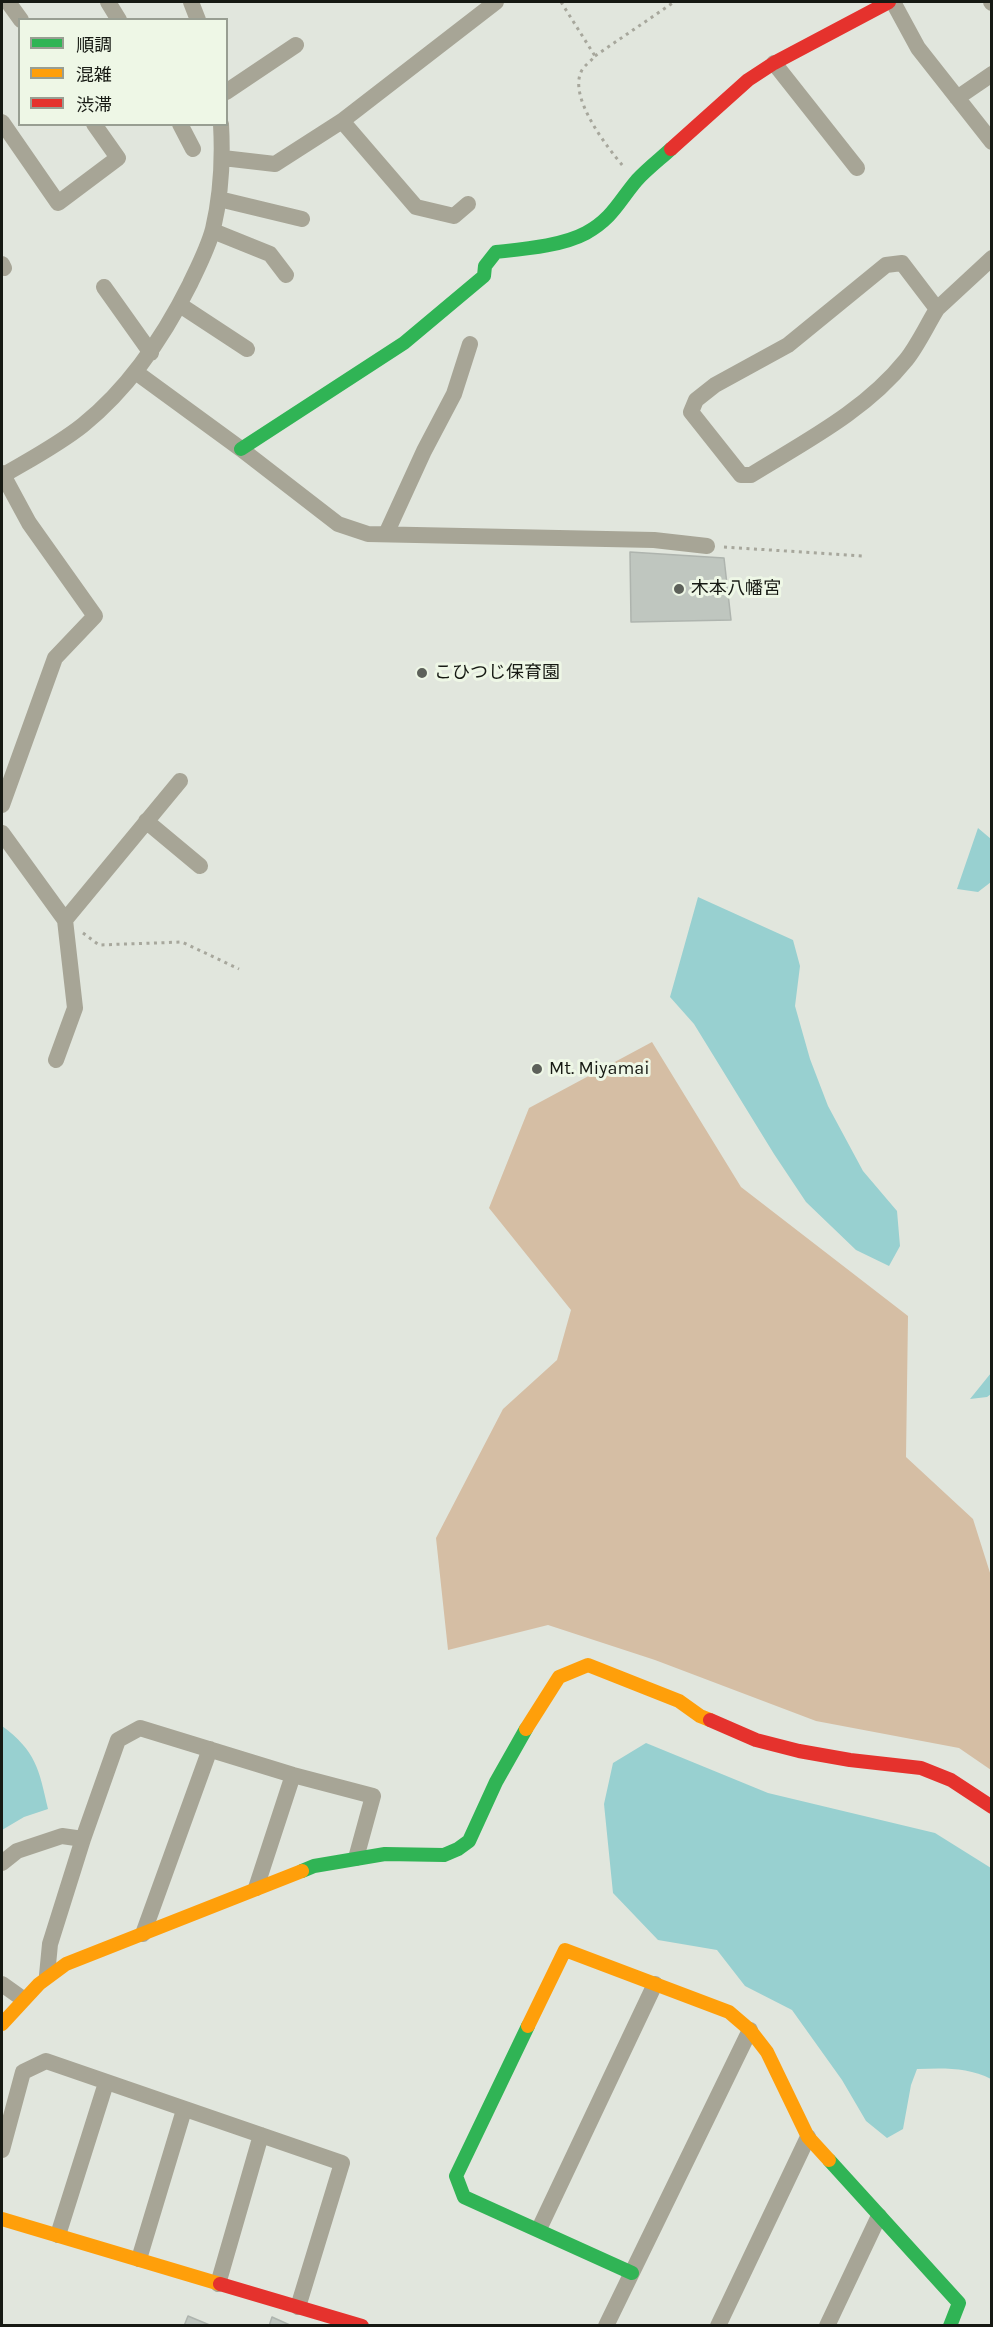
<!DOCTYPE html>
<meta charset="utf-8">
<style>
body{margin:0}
#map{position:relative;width:993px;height:2327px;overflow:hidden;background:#e1e6dd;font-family:Karla,"Noto Sans JP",sans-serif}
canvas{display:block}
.frame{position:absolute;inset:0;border:3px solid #161913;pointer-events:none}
.legend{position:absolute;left:18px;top:18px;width:210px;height:108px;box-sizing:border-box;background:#eef7e6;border:2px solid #989e92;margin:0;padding:8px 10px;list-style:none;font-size:18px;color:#161913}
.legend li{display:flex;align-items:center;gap:12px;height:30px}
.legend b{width:30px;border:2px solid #989e92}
</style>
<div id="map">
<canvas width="993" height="2327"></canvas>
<div class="frame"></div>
<ul class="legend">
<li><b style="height:8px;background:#30b455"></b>順調</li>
<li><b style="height:8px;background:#ff9f0a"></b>混雑</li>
<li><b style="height:8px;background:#e5322d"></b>渋滞</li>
</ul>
</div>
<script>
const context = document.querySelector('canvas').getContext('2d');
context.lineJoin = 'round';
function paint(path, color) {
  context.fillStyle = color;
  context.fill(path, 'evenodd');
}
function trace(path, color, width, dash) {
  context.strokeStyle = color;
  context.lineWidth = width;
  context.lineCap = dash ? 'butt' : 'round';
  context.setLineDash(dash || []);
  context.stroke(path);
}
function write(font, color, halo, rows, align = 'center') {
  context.font = font + ' Karla,"Noto Sans JP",sans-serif';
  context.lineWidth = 6;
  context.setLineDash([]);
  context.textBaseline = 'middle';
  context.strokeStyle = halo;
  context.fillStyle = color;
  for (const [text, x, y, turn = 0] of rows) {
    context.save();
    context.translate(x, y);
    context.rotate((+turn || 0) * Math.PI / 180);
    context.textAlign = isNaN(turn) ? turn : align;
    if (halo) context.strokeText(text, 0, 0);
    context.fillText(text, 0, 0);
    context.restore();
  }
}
paint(new Path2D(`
 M652,1042L741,1187L908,1316L906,1457L973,1519L991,1576V1770L959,1748L816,1721L655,1660L548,1625L448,1650L436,1538L503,1409L557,1360L571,1310L489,1208L529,1108Z`), '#d5bea4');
paint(new Path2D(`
 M978,828L991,839V882L978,892L957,889Z
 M698,897L793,940L800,966L795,1006L810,1059L828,1106L863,1171L897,1211L900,1246L889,1266L856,1250L806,1202L774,1154L694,1024L670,997Z
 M991,1373V1394L987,1397L970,1399Z
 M2,1726C36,1751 39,1769 48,1809L24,1817L2,1830Z
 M646,1743L768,1793L935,1833L991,1868V2079C968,2067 943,2068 917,2069L911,2085L903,2129L887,2138L866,2121L842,2080L792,2010L745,1986L717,1950L658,1940L613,1893L604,1804L613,1763Z`), '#98d0d0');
const building = new Path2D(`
 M630,552L724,558L731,620L631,622Z
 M188,2316L212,2326H184Z
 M272,2317L292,2326H269Z`);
paint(building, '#bfc6bf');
trace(building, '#aeb4ae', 1.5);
trace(new Path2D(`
 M561,2L595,56C591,61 585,65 582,70C567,96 607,147 623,166
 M595,56L674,2
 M724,547L863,556
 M83,933L99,945L182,942L239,969`), '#a7a79c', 3, [3, 4.5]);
trace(new Path2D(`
 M8,2L21,20
 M108,2L119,20
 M191,2L198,20
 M893,2L918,48L992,142
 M991,2L992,3
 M774,63L857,168
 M226,92L296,45
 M957,98L992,74
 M342,121L416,207L454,216L468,204
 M2,122L58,203L118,158L94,124
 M180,124L193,149
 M223,158L275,164L342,121L496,2
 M219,199L302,219
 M213,231L270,254L286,275
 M2,264L4,268
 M104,287L151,353
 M180,305L247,349
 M937,309C927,325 918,345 906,360C865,411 806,441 751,475H741L691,412L696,400L715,385L788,345L886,265L902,263L937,309L992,258
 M137,373L241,449L338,524L368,534L654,540L707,546
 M2,473L29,523L95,616L55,658L2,805
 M2,476C29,460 58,445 83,425C130,387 163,338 190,284C198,267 208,248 213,229C221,195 223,160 221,124
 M386,534L424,451L454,394L470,344
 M146,821L200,866
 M2,833L65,920
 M56,1060L75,1008L65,920L180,781
 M2,1863L17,1851L62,1836L83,1839
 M256,1888L293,1775
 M143,1934L210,1749
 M47,1975L50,1944L83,1839L118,1740L140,1728L293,1775L373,1796L356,1858
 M2,1984L23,1999
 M2,2150L23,2072L46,2061L342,2163L298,2307
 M539,2229L655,1984
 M58,2235L106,2083
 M139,2259L184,2110
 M218,2284L261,2135
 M606,2326L750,2030
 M718,2326L808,2137
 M827,2326L879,2216`), '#a7a596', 16);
trace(new Path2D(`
 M241,449L404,343L484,276L485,266L496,252C523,249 562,246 586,233C613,218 619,201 637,180C647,169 660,159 671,149
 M302,1871L314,1866L385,1854L444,1855L458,1849L469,1841L496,1782L526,1729
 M528,2026L456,2176L464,2197L632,2273
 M829,2160L959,2303L950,2326`), '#30b455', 14);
trace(new Path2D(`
 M526,1729L559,1677L588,1665L679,1701L700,1716L710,1720
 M2,2024L39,1984L66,1964L302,1871
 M528,2026L565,1950L729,2012L750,2030L767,2052L808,2137L829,2160
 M2,2219L220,2284`), '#ff9f0a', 14);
trace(new Path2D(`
 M671,149L748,80L774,63L889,2
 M710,1720L756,1740L799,1751L850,1760L921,1768L951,1780L992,1807
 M220,2284L362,2326`), '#e5322d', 14);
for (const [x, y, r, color] of [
 [679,589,6,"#5d615a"],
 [422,673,6,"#5d615a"],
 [537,1069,6,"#5d615a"]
]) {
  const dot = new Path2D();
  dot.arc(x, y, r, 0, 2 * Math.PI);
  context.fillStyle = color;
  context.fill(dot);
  trace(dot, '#eef7e6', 2);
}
write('18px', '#161913', '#eef7e6', [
 ["木本八幡宮",691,589],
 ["こひつじ保育園",434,673],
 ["Mt. Miyamai",549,1069]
], 'left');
</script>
